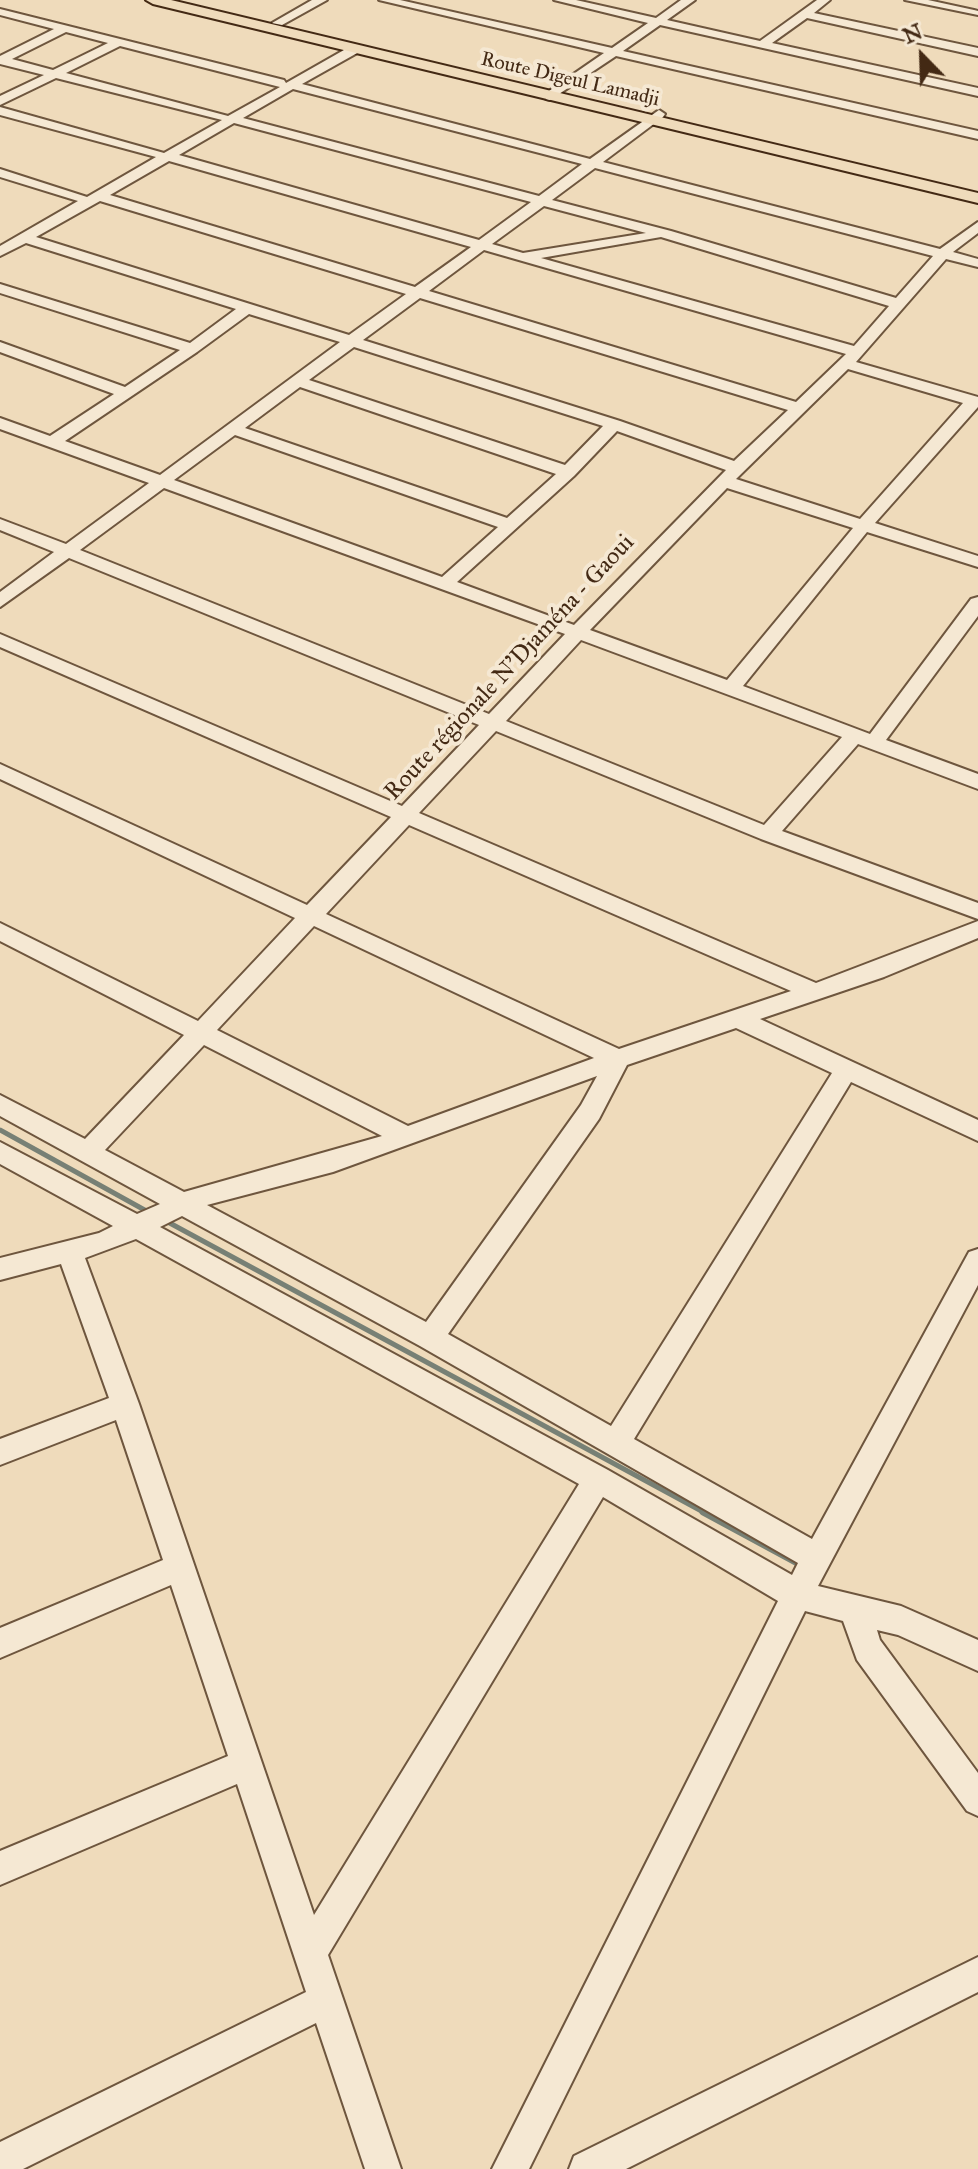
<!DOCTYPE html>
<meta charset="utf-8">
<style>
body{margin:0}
#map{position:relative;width:978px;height:2169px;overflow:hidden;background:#efdbbb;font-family:"IM FELL Great Primer",serif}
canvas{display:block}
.north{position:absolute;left:882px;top:16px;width:80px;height:80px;-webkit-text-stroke:6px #f5e8d3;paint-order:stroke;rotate:337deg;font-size:22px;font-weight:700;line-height:32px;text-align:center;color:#432914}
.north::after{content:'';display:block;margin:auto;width:28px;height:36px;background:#432914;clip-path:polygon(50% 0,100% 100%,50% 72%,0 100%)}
</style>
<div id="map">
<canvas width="978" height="2169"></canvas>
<div class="north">N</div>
</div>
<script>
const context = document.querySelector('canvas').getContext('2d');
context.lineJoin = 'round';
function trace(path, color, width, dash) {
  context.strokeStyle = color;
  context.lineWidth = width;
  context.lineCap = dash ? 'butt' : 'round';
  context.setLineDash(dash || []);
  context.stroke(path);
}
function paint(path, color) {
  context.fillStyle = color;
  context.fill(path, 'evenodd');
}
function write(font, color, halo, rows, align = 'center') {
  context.font = font + ' "IM FELL Great Primer",serif';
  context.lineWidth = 8;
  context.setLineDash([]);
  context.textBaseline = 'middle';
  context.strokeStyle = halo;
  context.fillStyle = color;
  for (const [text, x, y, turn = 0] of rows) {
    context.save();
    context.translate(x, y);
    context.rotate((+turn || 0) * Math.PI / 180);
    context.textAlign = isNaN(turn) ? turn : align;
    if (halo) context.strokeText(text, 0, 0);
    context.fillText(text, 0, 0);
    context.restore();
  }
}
trace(new Path2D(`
 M0,1130L150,1213
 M166,1221L707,1514`), '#778075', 5);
trace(new Path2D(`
 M703,1512L801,1565`), '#778075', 7);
const minor = new Path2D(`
 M312,0H327L282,25L272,23Z
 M379,0H400L612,48L648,23L554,0H576L656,18L681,0H695L667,20L760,41L817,0H830L814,13L978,48V56L807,18L772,43L978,88V96L660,25L623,51L978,131V139L616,56L550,100L546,99V93L604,53Z
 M905,0H928L974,10L978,11V15Z
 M0,9L284,80L286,83L351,46H359V52L302,84L590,159L659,110L665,114L663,117L603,162L940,249L978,222V233L953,252L978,259V267L946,259L856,362L978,397V407L875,523L978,556V567L867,532L743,686L870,734L971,599L978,597V616L886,740L978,774V789L858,744L782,831L978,903V919L761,839L496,731L419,813L816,983L978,921V938L884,977L760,1019L978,1120V1141L851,1082L634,1439L812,1539L969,1252L978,1249V1285L818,1586L901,1606L978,1640V1671L898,1635L877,1630L880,1640L978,1773V1816L967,1811L857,1660L843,1621L805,1611L529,2169H492L778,1601L603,1497L328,1955L401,2169H365L316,2023L23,2169H0V2142L306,1992L237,1784L0,1885V1851L228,1756L171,1585L0,1658V1628L163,1560L116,1420L0,1465V1439L109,1398L61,1264L0,1280V1258L99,1233L113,1226L0,1164V1142L137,1214L160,1204L0,1116V1095L85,1139L184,1035L0,941V923L198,1021L295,918L0,779V764L307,905L391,817L0,647V634L402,806L479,725L69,558L0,607V592L54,552L0,530V519L66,544L149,483L0,429V418L50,436L114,394L0,352V342L125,387L180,350L0,293V284L190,343L236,309L26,243L0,256V246L78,201L0,177V169L87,197L156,157L0,115V107L164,153L222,120L56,78L0,105V96L44,75L0,64V56L54,29L0,15ZM66,32L108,43L53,70L12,59ZM120,46L276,86L280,87L228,116L66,73ZM293,89L582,164L539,196L243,118ZM234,123L531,202L479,240L179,155ZM169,161L471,247L415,287L110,195ZM595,168L933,256L896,298L671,231L552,200ZM100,201L406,294L349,335L36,237ZM544,206L646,233L523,253L492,244ZM661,237L889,306L854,346L541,258ZM484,250L846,354L796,402L429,291ZM420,298L788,410L734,461L620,421L363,340ZM249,314L340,342L160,475L65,441L197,352ZM354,347L603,426L565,465L309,380ZM848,369L963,403L860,519L736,479ZM300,387L556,474L507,518L245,428ZM617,431L726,470L574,625L457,582L574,476ZM235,435L498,527L442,577L174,480ZM164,488L565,634L489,714L80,550ZM727,488L853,528L727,680L590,630ZM581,640L842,737L764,825L506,721ZM409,825L791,991L619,1049L326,914ZM314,926L594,1058L408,1126L217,1030ZM736,1028L832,1073L611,1426L448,1334L599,1119L627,1065ZM204,1045L382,1136L184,1192L105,1150ZM597,1076L581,1105L426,1322L207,1205L333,1172ZM182,1216L420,1346L798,1563L792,1575L608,1470L160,1227ZM136,1239L579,1484L314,1915L139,1404L85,1258Z
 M978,1957V1992L626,2169H569L574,2156Z`);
const major = new Path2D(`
 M146,0H171L978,193V203L153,4Z`);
trace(minor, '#6e563e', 4);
trace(major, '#432914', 4);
paint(minor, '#f5e8d3');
paint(major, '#efdbbb');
write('20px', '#432914', '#f5e8d3', [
 ["Route Digeul Lamadji",570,80,13]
]);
write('24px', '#432914', '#f5e8d3', [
 ["Route régionale N'Djaména - Gaoui",510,668,-47]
]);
</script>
